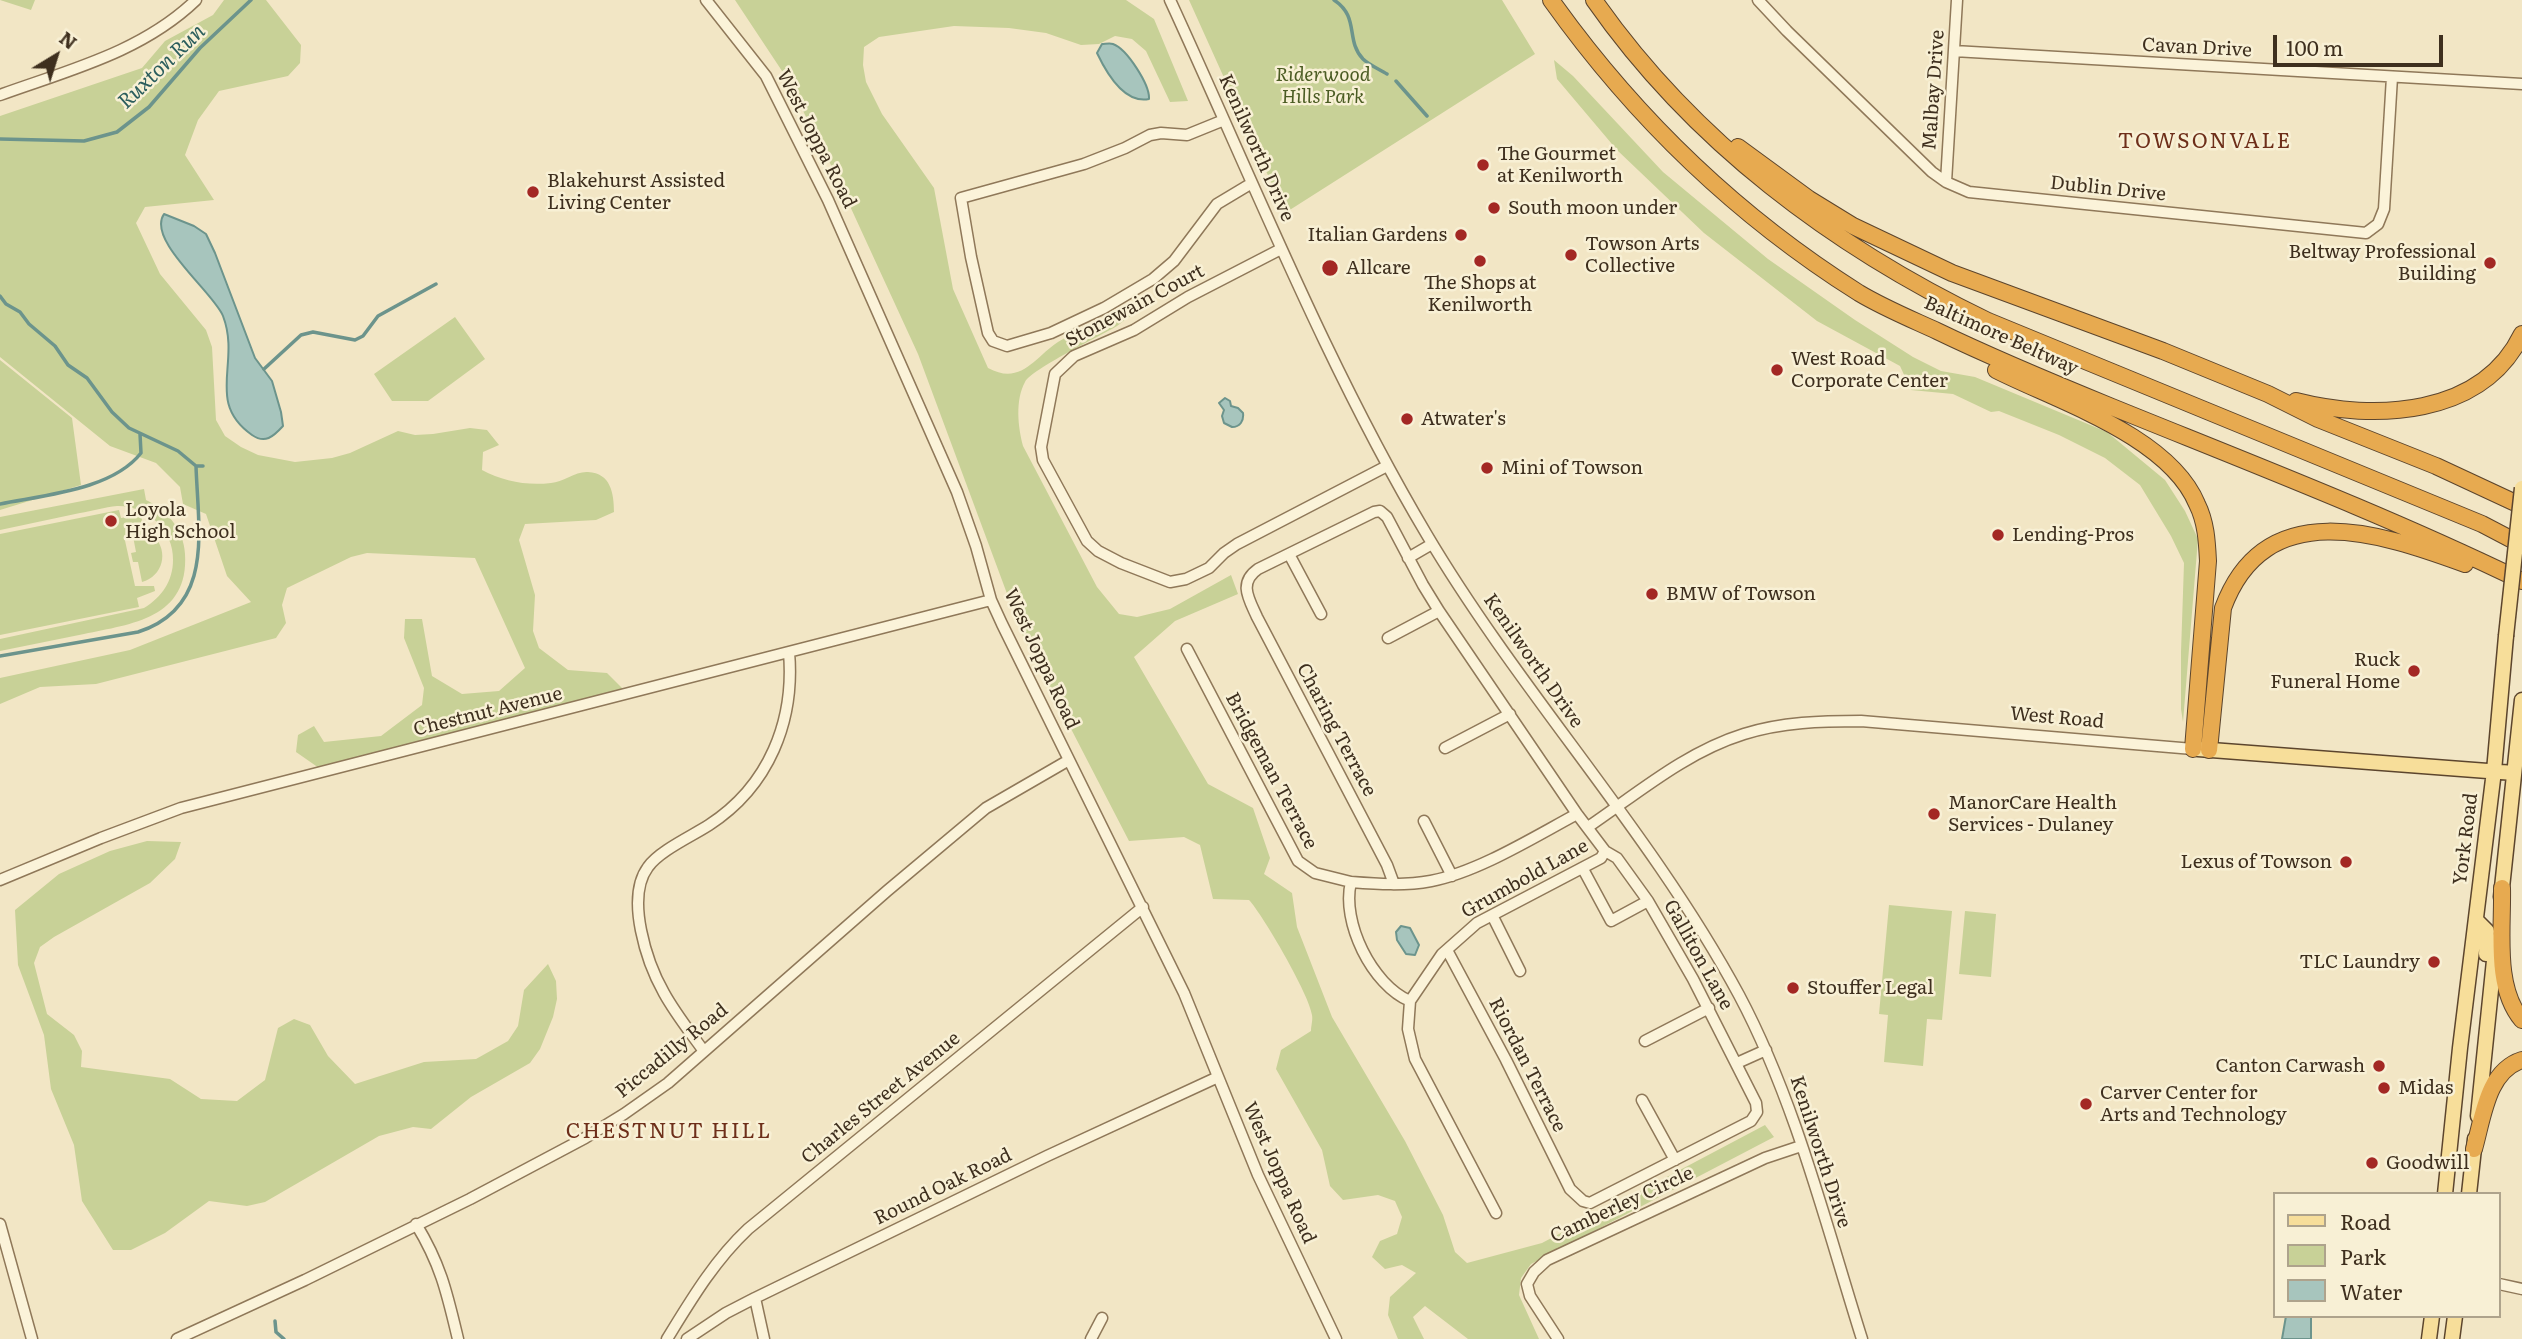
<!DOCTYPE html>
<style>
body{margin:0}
#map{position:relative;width:2522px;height:1339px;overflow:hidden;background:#f2e6c5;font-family:Literata,serif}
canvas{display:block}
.legend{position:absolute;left:2273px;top:1192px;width:228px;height:126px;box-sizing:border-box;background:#f8f0d5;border:2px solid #aea38c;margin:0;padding:9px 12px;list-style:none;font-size:21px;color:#3e2f1e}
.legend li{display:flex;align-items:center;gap:14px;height:35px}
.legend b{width:35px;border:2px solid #aea38c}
.north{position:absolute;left:21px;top:21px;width:70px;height:70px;-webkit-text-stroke:5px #f8f0d5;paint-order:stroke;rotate:38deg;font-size:19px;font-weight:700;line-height:28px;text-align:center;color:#3e2f1e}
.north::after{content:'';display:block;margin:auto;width:24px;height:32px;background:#3e2f1e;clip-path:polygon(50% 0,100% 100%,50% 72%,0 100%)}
.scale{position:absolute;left:2273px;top:35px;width:170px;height:32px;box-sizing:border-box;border:4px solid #3e2f1e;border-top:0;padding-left:9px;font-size:21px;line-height:24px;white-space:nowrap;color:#3e2f1e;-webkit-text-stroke:5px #f8f0d5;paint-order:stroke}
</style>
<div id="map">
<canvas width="2522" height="1339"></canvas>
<ul class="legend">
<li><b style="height:9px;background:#f7de9a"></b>Road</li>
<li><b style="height:19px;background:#c8d197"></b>Park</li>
<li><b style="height:19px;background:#a7c5bd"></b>Water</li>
</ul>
<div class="north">N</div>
<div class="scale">100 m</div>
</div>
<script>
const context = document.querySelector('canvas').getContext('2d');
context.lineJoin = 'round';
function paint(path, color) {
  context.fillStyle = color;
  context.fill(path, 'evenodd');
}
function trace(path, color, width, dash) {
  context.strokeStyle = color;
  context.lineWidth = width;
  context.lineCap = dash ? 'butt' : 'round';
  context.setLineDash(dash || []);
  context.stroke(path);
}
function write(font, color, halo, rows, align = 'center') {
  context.font = font + ' Literata,serif';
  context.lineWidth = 5;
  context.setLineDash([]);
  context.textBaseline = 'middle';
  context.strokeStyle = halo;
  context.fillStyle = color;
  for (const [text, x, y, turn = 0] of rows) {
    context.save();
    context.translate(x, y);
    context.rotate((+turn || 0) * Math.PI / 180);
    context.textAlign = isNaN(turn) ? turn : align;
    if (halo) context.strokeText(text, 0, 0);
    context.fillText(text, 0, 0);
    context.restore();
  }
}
paint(new Path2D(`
 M0,0H35L31,10Z
 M224,0H266L301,45L300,63L288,76L219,91L198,120L185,155L214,200L145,207L136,223L160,274L206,330L212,347L216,420L225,436L241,447L258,455L295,462L332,458L350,453L398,431L415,435L433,434L470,428L487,430L499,445L483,452L482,470C503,481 526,486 551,483C563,482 576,471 588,472C611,473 614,494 614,512L596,520L525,524L519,540L535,595L533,631L539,648L568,670L607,673L623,689L319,768L296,752L298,735L314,726L324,742L381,736L422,705L424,688L404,638L405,619H422L432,676L462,694L499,691L525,668L475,558L367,553L351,557L287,588L282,605L286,623L276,638L96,684L40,687L0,704V678L130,650L251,602L227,576L206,514L183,504L180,487L156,463L110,446L0,357V116L142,68L165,41L213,15Z
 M735,0H1126L1154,19L1188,101L1170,102L1146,51L1132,39L1115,36L1099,44L1081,45L1046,33L1009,28L954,26L879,37L864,47L863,65L866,82L882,114L934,188L953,289L988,368C1021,386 1035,357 1058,342C1075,331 1118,315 1139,310C1131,315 1124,321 1117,326C1100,336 1032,369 1025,382C1015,400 1018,427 1023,446L1097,587L1119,614L1137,617L1170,609L1231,575L1238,594L1175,621L1134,657L1208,784L1253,808L1270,858L1264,874L1292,893L1297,927L1332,1017L1405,1141L1443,1215L1455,1252L1467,1263L1542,1243L1765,1125L1774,1137L1531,1264L1521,1278L1519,1295L1539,1339H1468L1425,1306L1413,1317L1424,1339H1398L1388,1315L1390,1297L1416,1273L1402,1265L1385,1269L1372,1257L1380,1241L1397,1234L1402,1217L1395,1201L1378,1195L1343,1200L1330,1186L1322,1150L1276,1069L1281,1050L1311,1031C1311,1026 1313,1020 1312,1015C1310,996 1263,915 1249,900L1213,899L1200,845L1184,837L1129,841L1022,634L918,354L832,167L784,74Z
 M1189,0H1502L1535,54L1285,213Z
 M1554,60L1573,76L1663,172L1768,259L1855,320L1913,357L1941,371L1975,377L2107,432L2165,480L2185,511L2198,539L2183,722L2181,709V652L2184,563L2171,536L2140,485L2105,458L2059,435L1999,411L1991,412L1953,394L1911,390L1900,366L1817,321L1704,233L1617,150L1557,79Z
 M455,317L485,359L428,401H392L374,374Z
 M0,360L72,418L81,485L0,510Z
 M144,489L146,500C167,510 184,530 185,554C189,618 132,624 84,634C56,640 28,645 0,651V639L144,608C162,597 173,581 173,560C174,530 146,505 117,506C105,507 92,511 80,513C53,519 27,524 0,530V517Z
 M119,510L121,518L139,515L142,519L141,523L124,536L135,586H154L155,591L137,598L139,607L0,635V534Z
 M138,530L154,536C169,552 163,576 142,582L138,562H133L131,553L136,552L132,531Z
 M147,841L181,842L175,859L150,883L54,937L40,947L34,963L47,1014L74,1035L82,1051L81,1067L170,1079L201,1099L237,1101L265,1080L278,1028L294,1019L310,1025L328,1056L355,1084L424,1062L476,1059L508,1041L518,1026L524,990L548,964L556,981L557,999L553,1017L540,1049L530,1063L471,1097L431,1129L413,1127L379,1136L265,1202L247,1206L209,1201L165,1233L131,1250H113L82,1201L74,1145L51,1089L44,1035L18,965L15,910L59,874L110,851Z
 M1889,905L1952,911L1942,1020L1927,1019L1923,1066L1884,1062L1888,1015L1879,1014Z
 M1965,911L1996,914L1991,977L1959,974Z`), '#c8d197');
const water = new Path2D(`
 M1102,44C1105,44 1110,43 1113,44C1127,49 1150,85 1149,99C1124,104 1106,72 1097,53Z
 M164,214L194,226L206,234L215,253L255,358L272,381L281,412L283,426C273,437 265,444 252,435C205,402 241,363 223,316C214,293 146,240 164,214Z
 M1225,398L1230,401L1231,406L1238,408L1243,413C1244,421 1240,427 1232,427L1224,423L1222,416L1224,410L1219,403Z
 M1401,926L1410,928L1419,945L1415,955L1406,954L1397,940L1396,932Z
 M2286,1316H2311V1339H2282Z`);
paint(water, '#a7c5bd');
trace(water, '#6c948c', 2);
trace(new Path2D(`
 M1334,0C1360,17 1345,40 1363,59C1369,65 1379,69 1387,74
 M1396,81L1427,116
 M0,139L84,141L117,132L149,107L200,48L251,0
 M0,296L6,304L20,312L29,324L55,346L68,365L87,378L112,412L129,428L178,451L196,466H203
 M264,369L301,335L313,332L355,340L363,336L378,316L436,284
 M0,504C44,495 112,490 141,453L140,434
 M0,656L138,632C215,607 198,530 196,466
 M275,1321L276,1332L284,1339`), '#6c948c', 3.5);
const minor = new Path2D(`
 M706,0L766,76L828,200L957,492L976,546L991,600L1002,624L1184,993L1258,1175L1336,1339
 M1170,0C1253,180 1326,365 1427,535C1522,695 1651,832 1739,995C1795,1100 1826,1225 1862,1339
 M1758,0L1787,31L1932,172L1946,182L1969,192L2366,233L2378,224L2384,209L2392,77
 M1954,51L2522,84
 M0,95C69,70 142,52 196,0
 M1224,120L1187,135L1161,133L1150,135L1125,148L1084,164L961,198L971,257L988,333L993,341L1007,346L1051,333L1104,308L1153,279L1174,261L1217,204L1252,183
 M1946,182L1957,0
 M1281,249L1188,297L1134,330L1074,356L1055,374L1041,447L1043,460L1087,541L1098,551L1121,563L1170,582L1186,579L1209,568L1224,553L1237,544L1387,466
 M1289,554L1321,614
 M1408,558L1432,544
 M1388,638L1439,611
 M1187,649L1298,861L1315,873L1351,882C1341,922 1372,985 1410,1001
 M1445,748L1510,714
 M1424,821L1452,876
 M1588,827C1638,793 1686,752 1744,734C1782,722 1822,721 1861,721L2193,749
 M1583,869L1611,921L1648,901
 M0,880L101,838L181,808L991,600
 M1351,882C1377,884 1405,886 1431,881C1478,872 1534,837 1577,814
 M1394,884L1387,865L1257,617C1249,599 1238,583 1258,569L1374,512L1380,511L1387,517L1423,585L1439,611L1577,814L1605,851L1617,858L1648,901L1693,979L1756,1103L1757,1112L1751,1121L1590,1203L1583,1201L1570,1189L1506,1060L1447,950
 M1492,915L1520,971
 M1645,1041L1709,1008
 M703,1050C690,1032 675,1013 664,993C647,963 625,898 648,867C659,851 692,836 709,825C769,786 795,721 789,652
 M1737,1063L1766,1050
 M1642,1100L1675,1160
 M1496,1213L1415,1059L1408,1029L1410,1001L1442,954L1477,923L1601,858L1605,851
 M0,1224L32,1339
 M416,1224C441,1265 447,1293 458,1339
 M2499,1284L2522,1289
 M755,1298L764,1339
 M177,1339L305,1280L470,1199L585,1138L624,1114L668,1083L887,891L986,808L1069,760
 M667,1339C691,1300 714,1261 748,1229L1143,907
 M687,1339L726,1313L755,1298L1047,1156L1218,1077
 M1091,1339L1102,1318
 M1558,1339L1530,1296L1527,1284L1534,1272L1547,1260L1765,1158L1801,1146`);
const major = new Path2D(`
 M2198,749L2514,773
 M2501,897L2522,700
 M2476,920L2487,931L2486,954
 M2478,1116L2496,941
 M2445,1194L2460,1048L2494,771L2506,636
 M2469,1194L2475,1139
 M2429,1339L2432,1316
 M2452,1339L2455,1316`);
const highway = new Path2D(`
 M1551,0C1635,118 1737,216 1859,293C1884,308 1911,319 1937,331C1995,359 2053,383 2112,407C2250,463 2388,516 2522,581
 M1594,0C1693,142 1834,247 1988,321L2482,524L2522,545
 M1738,147L1809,199L1853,226L1952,273L2163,351L2268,394L2318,419L2436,466L2522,506
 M1996,370C2057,401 2169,436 2197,504C2206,522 2207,541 2208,561L2193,749
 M2296,401C2374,421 2482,417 2522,334
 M2209,750L2223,608C2265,494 2380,533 2465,564
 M2502,888C2503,930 2494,987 2522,1020
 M2474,1149C2483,1118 2487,1071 2522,1060`);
trace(minor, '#8f7859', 13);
trace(major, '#5c452d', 17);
trace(highway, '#5c452d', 18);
trace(minor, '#fbf3d9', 10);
trace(major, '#f7de9a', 14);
trace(highway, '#e7aa50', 16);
const majorBridge = new Path2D(`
 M2506,636L2522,488`);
trace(majorBridge, '#5c452d', 17, []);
trace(majorBridge, '#f7de9a', 14);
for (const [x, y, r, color] of [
 [1483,165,7,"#a32824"],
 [533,192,7,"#a32824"],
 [1494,208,7,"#a32824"],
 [1461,235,7,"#a32824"],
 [1571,255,7,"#a32824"],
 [1480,261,7,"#a32824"],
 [2490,263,7,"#a32824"],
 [1330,268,9,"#a32824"],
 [1777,370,7,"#a32824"],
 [1407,419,7,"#a32824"],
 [1487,468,7,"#a32824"],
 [111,521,7,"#a32824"],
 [1998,535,7,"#a32824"],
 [1652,594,7,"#a32824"],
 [2414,671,7,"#a32824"],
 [1934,814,7,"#a32824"],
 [2346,862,7,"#a32824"],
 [2434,962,7,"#a32824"],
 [1793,988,7,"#a32824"],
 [2379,1066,7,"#a32824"],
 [2384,1088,7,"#a32824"],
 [2086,1104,7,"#a32824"],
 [2372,1163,7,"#a32824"]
]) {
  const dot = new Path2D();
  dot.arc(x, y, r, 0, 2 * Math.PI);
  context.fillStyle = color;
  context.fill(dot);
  trace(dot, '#f8f0d5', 2.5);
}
write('19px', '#3e2f1e', '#f8f0d5', [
 ["Cavan Drive",2197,48,3],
 ["Malbay Drive",1934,90,-86],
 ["West Joppa Road",816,139,63],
 ["Kenilworth Drive",1256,148,66],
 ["Dublin Drive",2108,189,6],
 ["Stonewain Court",1135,306,-28],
 ["Baltimore Beltway",2001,336,24],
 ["West Joppa Road",1041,659,65],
 ["Kenilworth Drive",1533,661,55],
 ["Chestnut Avenue",488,712,-14],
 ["West Road",2057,718,5],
 ["Charing Terrace",1336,730,62],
 ["Bridgeman Terrace",1271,771,62],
 ["York Road",2466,839,-83],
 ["Grumbold Lane",1525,879,-29],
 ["Galliton Lane",1698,955,61],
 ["Piccadilly Road",672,1051,-39],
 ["Riordan Terrace",1527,1065,63],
 ["Charles Street Avenue",881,1098,-39],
 ["Kenilworth Drive",1820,1152,72],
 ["West Joppa Road",1279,1173,66],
 ["Round Oak Road",943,1187,-26],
 ["Camberley Circle",1622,1205,-25]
]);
write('italic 19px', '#4b5c23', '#f8f0d5', [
 ["Riderwood",1323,75],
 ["Hills Park",1323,97]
]);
write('19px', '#3e2f1e', '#f8f0d5', [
 ["The Gourmet",1497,154],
 ["at Kenilworth",1497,176],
 ["Blakehurst Assisted",547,181],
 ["Living Center",547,203],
 ["South moon under",1508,208],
 ["Italian Gardens",1447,235,"right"],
 ["Towson Arts",1585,244],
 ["Collective",1585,266],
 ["Beltway Professional",2476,252,"right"],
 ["Building",2476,274,"right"],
 ["Allcare",1346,268],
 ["The Shops at",1480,283,"center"],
 ["Kenilworth",1480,305,"center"],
 ["West Road",1791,359],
 ["Corporate Center",1791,381],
 ["Atwater's",1421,419],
 ["Mini of Towson",1501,468],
 ["Loyola",125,510],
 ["High School",125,532],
 ["Lending-Pros",2012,535],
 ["BMW of Towson",1666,594],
 ["Ruck",2400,660,"right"],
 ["Funeral Home",2400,682,"right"],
 ["ManorCare Health",1948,803],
 ["Services - Dulaney",1948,825],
 ["Lexus of Towson",2332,862,"right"],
 ["TLC Laundry",2420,962,"right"],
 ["Stouffer Legal",1807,988],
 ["Canton Carwash",2365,1066,"right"],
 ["Midas",2398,1088],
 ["Carver Center for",2100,1093],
 ["Arts and Technology",2100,1115],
 ["Goodwill",2386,1163]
], 'left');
write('italic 21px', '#2c5e5d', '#f8f0d5', [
 ["Ruxton Run",162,67,-44]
]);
context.letterSpacing = '2px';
write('21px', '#6e2f1a', '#f8f0d5', [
 ["TOWSONVALE",2205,142],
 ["CHESTNUT HILL",669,1132]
]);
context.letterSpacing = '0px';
</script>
